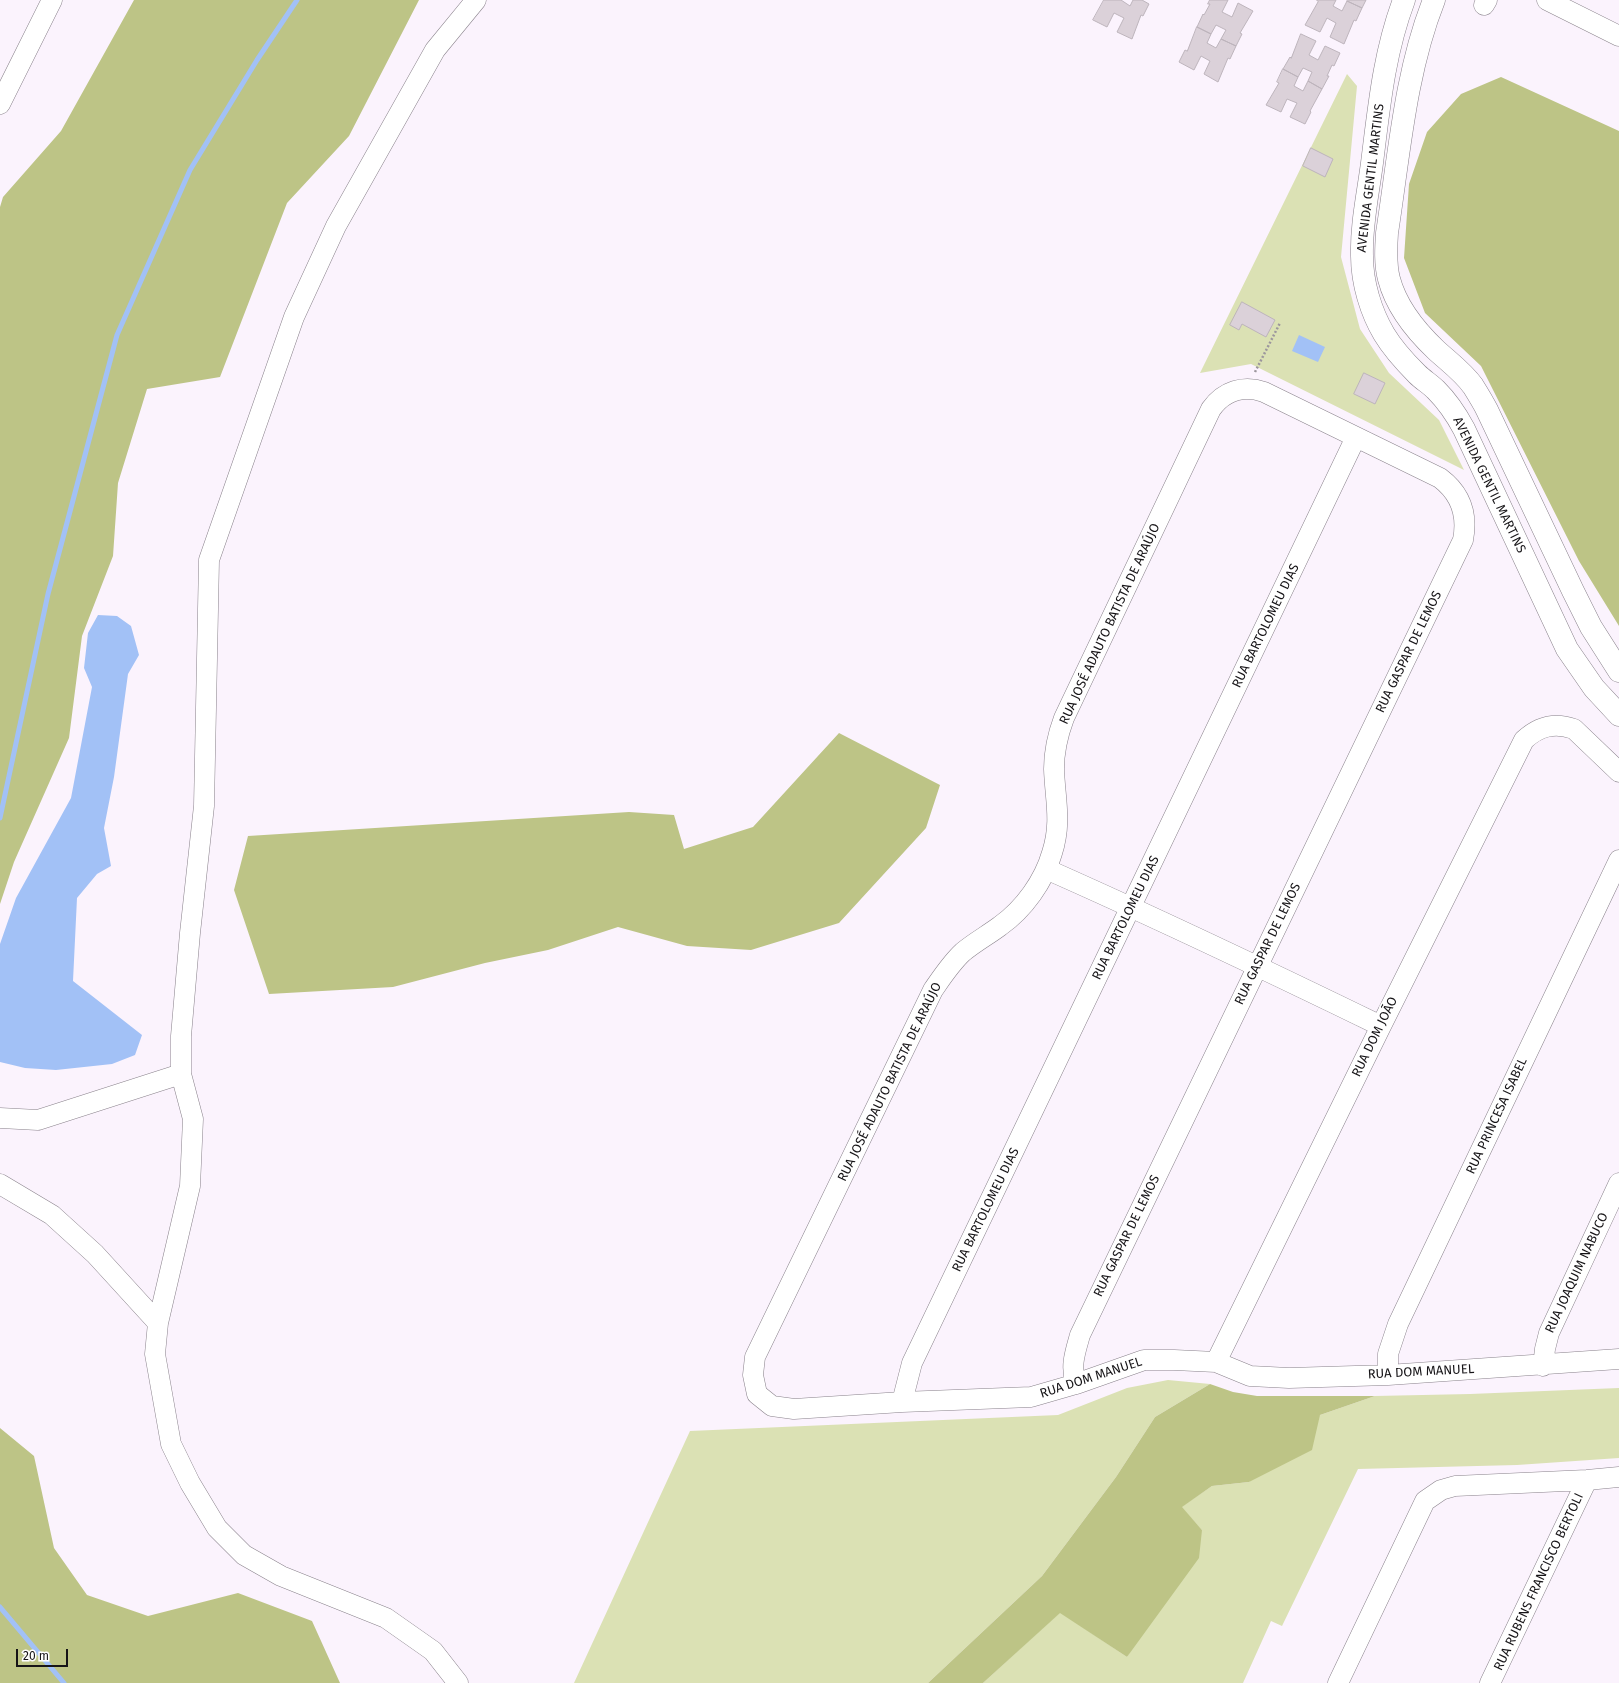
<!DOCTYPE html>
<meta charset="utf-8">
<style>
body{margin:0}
#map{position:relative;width:1619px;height:1683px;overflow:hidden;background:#fbf3fd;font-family:"Fira Sans",sans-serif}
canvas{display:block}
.scale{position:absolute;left:16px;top:1649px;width:52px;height:18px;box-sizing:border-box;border:2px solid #161417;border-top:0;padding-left:5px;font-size:12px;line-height:14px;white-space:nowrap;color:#161417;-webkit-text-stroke:3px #fff;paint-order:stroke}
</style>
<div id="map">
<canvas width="1619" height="1683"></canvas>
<div class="scale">20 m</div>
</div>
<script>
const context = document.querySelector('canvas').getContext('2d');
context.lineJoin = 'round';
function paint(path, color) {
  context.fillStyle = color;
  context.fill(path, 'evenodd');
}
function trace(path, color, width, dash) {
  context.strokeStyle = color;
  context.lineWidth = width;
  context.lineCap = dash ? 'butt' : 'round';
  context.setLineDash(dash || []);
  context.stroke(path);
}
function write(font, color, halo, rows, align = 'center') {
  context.font = font + ' "Fira Sans",sans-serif';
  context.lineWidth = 3;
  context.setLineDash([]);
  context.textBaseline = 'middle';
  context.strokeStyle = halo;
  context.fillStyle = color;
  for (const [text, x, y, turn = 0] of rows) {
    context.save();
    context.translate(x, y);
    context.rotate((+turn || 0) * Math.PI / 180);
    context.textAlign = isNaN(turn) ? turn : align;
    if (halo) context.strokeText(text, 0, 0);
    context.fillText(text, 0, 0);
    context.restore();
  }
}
paint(new Path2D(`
 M1347,74L1357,86L1341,257L1360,329L1389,373L1439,420L1464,470L1251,364L1200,373Z
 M1168,1380L1210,1384L1155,1417L1116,1477L1042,1576L928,1683H574L690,1431L1058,1415L1127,1388Z
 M1619,1388V1458L1517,1465L1358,1469L1282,1626L1271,1621L1243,1683H983L1060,1612L1127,1657L1202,1530L1181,1507L1212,1486L1249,1482L1320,1415L1375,1396L1470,1394Z`), '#dbe1b4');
paint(new Path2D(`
 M134,0H419L349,136L287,203L220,377L147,389L118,483L113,556L82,636L69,738L14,862L0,904V207L3,197L61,131Z
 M1501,77L1619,131V626L1579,561L1481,366L1425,313L1404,258L1409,184L1427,132L1461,94Z
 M839,733L940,785L926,828L839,923L751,950L687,946L618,927L548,950L485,963L393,987L269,994L234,890L248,836L629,812L674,815L684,849L753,827Z
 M1210,1384L1233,1392L1257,1396H1375L1320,1415L1312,1450L1249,1482L1212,1486L1182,1507L1202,1530L1199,1558L1127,1657L1060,1613L983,1683H928L1042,1576L1116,1477L1155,1417Z
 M0,1428L34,1456L54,1548L87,1595L148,1616L238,1593L312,1621L340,1683H0Z`), '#bdc486');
paint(new Path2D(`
 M1299,335L1325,347L1318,362L1292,351Z
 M98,615L117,616L131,626L139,655L128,674L114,777L104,828L111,866L97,874L77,898L73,981L142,1035L135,1055L112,1064L56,1070L25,1068L0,1062V944L16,898L71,798L92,687L84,668L88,633Z`), '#a2c1f6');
trace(new Path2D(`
 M0,818L48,594L117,335L190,170L257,60L297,0
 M0,1607L64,1683`), '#a2c1f6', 5);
const building = new Path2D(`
 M1104,0H1121L1130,6L1133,0H1142L1149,4L1143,16L1141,15L1132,39L1117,32L1124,18L1114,13L1107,27L1093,20Z
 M1210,0H1228L1222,12L1232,17L1238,3L1253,11L1240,33L1242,34L1236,46L1221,39L1226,30L1216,25L1211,34L1197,27L1203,14L1204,15L1210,4H1208Z
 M1317,0H1336L1333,6L1342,11L1347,1L1362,8L1356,21L1354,20L1344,44L1330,37L1336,23L1327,18L1320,32L1305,25L1318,2Z
 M1348,0H1366L1362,8L1347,1Z
 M1197,27L1211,34L1207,43L1216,48L1221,39L1236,46L1230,59L1228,58L1218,82L1204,74L1210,61L1201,56L1194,70L1179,62L1185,50L1187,51Z
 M1301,34L1316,41L1309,55L1318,60L1325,46L1340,53L1334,66L1332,65L1327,76H1329L1322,89L1308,81L1312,72L1303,68L1298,77L1283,69L1290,57L1291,58Z
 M1283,69L1298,77L1294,86L1303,91L1308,81L1322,89L1310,111L1311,112L1305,124L1290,117L1297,103L1287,99L1281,112L1266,105L1279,83L1277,82Z
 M1311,148L1333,159L1325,177L1303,166Z
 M1242,302L1275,320L1266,337L1242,324L1239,330L1230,325Z
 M1364,373L1385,383L1375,404L1354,394Z`);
paint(building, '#dbd1d9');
trace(building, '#bdb4bc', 1);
const minor = new Path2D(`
 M1547,0L1619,36
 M1484,5L1487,0
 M0,104L52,0
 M1046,869C1159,919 1270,972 1381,1026
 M0,1118L38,1120L181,1074
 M0,1184L52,1215L95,1254L158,1323
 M1216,1362L1381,1026L1524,740C1539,726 1555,722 1574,729L1619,772
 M1543,1366L1545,1349L1549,1333L1619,1183
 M1388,1375V1354L1398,1324L1619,860
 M1076,1384C1070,1366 1075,1353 1080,1335L1463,540C1468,514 1460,493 1440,478L1264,392C1243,385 1224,391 1211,409L1064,718C1058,734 1054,751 1054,769C1055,799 1062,822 1052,853C1044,881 1024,909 1000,926C988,935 975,942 963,952C951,963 942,977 933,990L755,1357L753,1375L757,1394L772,1406L794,1409L902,1402L1031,1397L1076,1384L1144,1360H1174L1216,1362L1250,1376L1289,1378L1388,1375L1619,1359
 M902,1402L912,1363L1356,437
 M458,1683L433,1651L386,1618L281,1576L244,1555L217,1528L190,1483L171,1444L155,1354L158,1323L190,1186L193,1119L181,1074V1036L190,933L204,806L209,560L294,317L336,226L435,50L476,0
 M1338,1683L1425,1501L1441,1490L1455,1486L1587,1480L1619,1477
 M1490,1683L1587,1480`);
const major = new Path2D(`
 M1404,0C1384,53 1379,107 1372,163C1368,194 1361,225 1362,256C1362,283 1371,312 1384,334C1393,349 1405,362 1417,374C1423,380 1430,384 1436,390C1447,401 1456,414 1464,429L1567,649L1594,688L1619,715
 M1434,0C1405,73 1399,156 1387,233C1386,248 1385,264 1389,279C1396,306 1416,331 1436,350C1449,362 1463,372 1473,386C1478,394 1483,402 1487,410L1573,591L1591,627L1619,671`);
trace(minor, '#89828b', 21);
trace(major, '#89828b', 23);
trace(new Path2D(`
 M1255,372L1280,323`), '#9c969d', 2.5, [2, 2]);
trace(minor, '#fff', 20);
trace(major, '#fff', 22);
write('13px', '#161417', '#fff', [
 ["AVENIDA GENTIL MARTINS",1371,178,-83],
 ["AVENIDA GENTIL MARTINS",1489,485,64],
 ["RUA JOSÉ ADAUTO BATISTA DE ARAÚJO",1110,624,-65],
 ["RUA BARTOLOMEU DIAS",1266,626,-64],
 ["RUA GASPAR DE LEMOS",1409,652,-64],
 ["RUA BARTOLOMEU DIAS",1126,918,-64],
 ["RUA GASPAR DE LEMOS",1268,944,-64],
 ["RUA DOM JOÃO",1375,1037,-64],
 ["RUA JOSÉ ADAUTO BATISTA DE ARAÚJO",890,1082,-64],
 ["RUA PRINCESA ISABEL",1497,1116,-65],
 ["RUA BARTOLOMEU DIAS",986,1210,-64],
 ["RUA GASPAR DE LEMOS",1127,1236,-64],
 ["RUA JOAQUIM NABUCO",1577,1273,-65],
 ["RUA DOM MANUEL",1421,1372,-3],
 ["RUA DOM MANUEL",1091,1378,-18],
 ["RUA RUBENS FRANCISCO BERTOLI",1539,1582,-65]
]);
</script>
